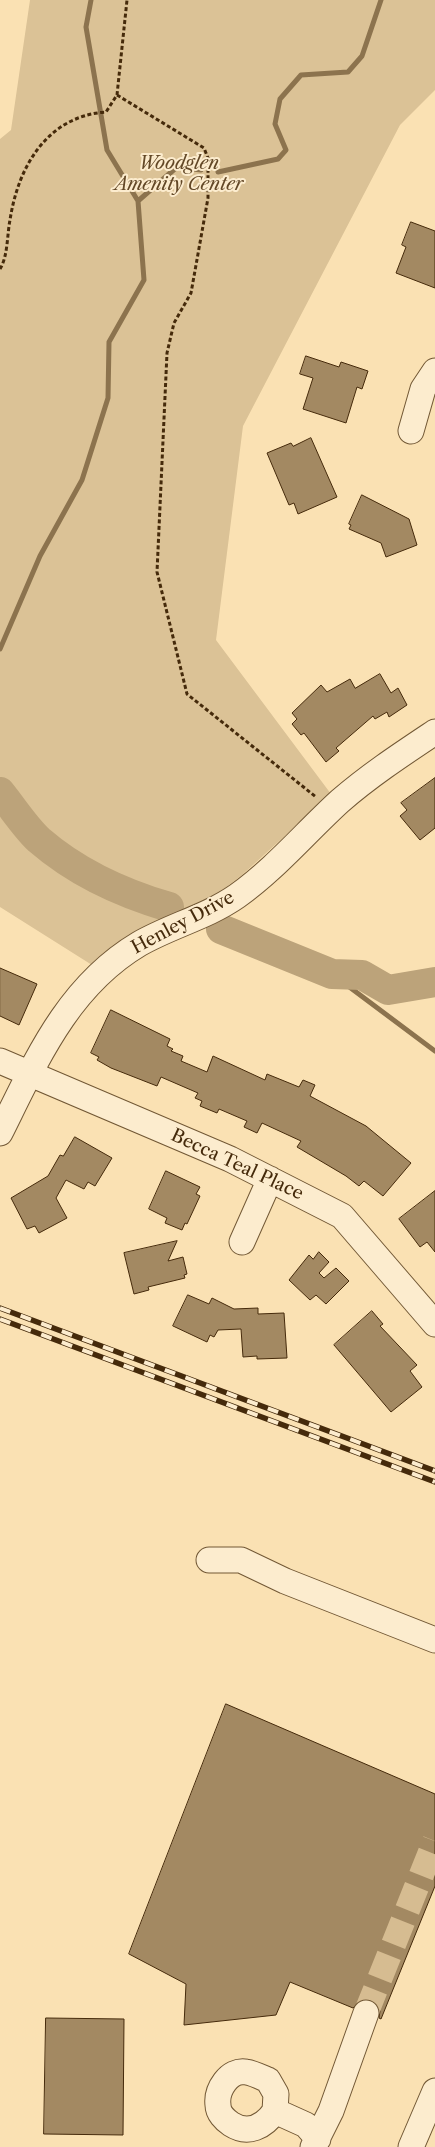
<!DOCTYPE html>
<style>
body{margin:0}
canvas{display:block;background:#fae1b3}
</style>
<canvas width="435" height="2147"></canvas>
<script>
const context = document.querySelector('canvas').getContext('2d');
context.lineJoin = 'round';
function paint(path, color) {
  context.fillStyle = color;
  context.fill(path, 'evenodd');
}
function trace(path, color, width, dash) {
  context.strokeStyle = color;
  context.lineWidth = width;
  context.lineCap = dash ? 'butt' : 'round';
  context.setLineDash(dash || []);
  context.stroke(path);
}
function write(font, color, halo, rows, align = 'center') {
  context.font = font + ' "Libre Caslon Text",serif';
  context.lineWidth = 4;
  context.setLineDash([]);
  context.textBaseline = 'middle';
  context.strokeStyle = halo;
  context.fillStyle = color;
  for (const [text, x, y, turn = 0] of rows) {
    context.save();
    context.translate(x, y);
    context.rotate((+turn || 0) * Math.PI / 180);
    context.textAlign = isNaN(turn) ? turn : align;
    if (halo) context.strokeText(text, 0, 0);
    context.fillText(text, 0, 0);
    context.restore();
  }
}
paint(new Path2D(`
 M30,0H435V90L400,125L243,426L216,640L331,794L242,875L216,895L136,931L92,965L0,907V139L11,130Z`), '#dbc296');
trace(new Path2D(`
 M91,0L86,27L107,150L138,201
 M218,172L278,159L286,150L275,124L280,99L301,75L348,72L362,56L381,0
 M0,649L40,556L82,480L108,398L109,342L144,280L138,201L177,167L201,170
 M332,974L435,1051`), '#8c734e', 5);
trace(new Path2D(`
 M0,792C13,808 25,827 39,840C77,873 121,893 169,907
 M221,929L332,974L362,975L388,990L435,982`), '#bca37a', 30);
const building = new Path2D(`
 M411,222L435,231V288L396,273L406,247L402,245Z
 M306,356L339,367L341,362L368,371L362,389L357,387L346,423L303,409L313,378L300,374Z
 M311,438L337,497L298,514L294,503L289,505L267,453L291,443L293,446Z
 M362,495L409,519L417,545L386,557L381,543L349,529L351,525L349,524Z
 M380,674L391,693L398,688L407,705L389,717L387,712L375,719L373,716L336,748L339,751L326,762L304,733L301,735L292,724L297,719L292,713L321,685L327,692L350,679L355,688Z
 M435,778V828L420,840L400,816L407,810L401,803Z
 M0,968L37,984L19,1025L0,1016Z
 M111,1010L170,1039L167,1046L173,1049L171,1051L183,1056L181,1061L207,1072L213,1056L265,1080L267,1074L299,1087L303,1080L315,1085L310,1096L366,1126L411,1163L383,1196L364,1181L359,1186L346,1176L297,1147L301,1141L262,1123L257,1133L244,1127L247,1121L219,1109L217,1113L200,1106L202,1101L195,1098L198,1093L161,1077L157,1086L111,1068L97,1060L99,1057L91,1053Z
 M75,1137L112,1158L95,1186L88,1182L84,1189L66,1180L56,1198L67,1218L39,1233L35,1226L27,1229L11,1198L48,1176L60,1155L63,1156Z
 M166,1171L200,1187L196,1194L200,1196L187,1224L185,1223L182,1230L165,1223L167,1218L149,1209Z
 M435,1191V1252L427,1242L420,1247L399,1219Z
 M177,1241L168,1261L183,1257L187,1274L184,1275L185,1278L148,1287L149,1290L134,1294L124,1253Z
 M319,1252L329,1262L319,1273L324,1278L336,1268L349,1281L326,1304L316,1295L310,1300L289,1280L309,1255L313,1259Z
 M188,1295L209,1304L212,1298L234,1309L258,1308V1314L284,1313L287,1358L257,1359V1356L243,1357L241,1329L218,1330L214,1337L210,1335L207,1342L173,1326Z
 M372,1311L383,1324L380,1326L417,1365L410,1371L422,1387L391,1412L334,1345Z
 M226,1704L435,1794V1886L381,2019L379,2018L380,2011L377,2004L371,2000L363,1999L353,2008L290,1982L276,2015L184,2025L186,1984L129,1954Z
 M46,2018L124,2019L123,2135L44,2134Z`);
paint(building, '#a38962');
trace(building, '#452a0b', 1);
trace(new Path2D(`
 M366,2013L435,1841`), '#d6bc91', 25, [25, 12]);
const minor = new Path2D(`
 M411,431L423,389L435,371
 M0,1061L230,1159L342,1216L435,1324
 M0,1133C36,1061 67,987 139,944C170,926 207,917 237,896C275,869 306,832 340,801C370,775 402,754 435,732
 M242,1242L270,1179
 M209,1560H241L285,1581L435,1640
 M275,2111C264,2127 248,2135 231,2124C225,2120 218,2113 218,2105C216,2090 229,2069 246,2072C253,2073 261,2077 268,2080L276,2094L275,2111L306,2125L318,2139
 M313,2147L331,2111L366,2013
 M411,2147L435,2091`);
trace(minor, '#725835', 27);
trace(new Path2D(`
 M117,95L204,148L208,158V198L191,293L174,323L167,353L157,572L187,694L316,797
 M0,269C8,256 7,235 10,220C18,167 47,116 106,112L117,95L127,0`), '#452a0b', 3, [4, 2.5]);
trace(minor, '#fcecce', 25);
const rail = new Path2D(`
 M0,1308L435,1471
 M0,1319L435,1482`);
trace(rail, '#452a0b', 5.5);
trace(rail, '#fcecce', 4, [11]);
write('italic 18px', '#634827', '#fcecce', [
 ["Woodglen",179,164],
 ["Amenity Center",179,185]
]);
write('18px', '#452a0b', '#fcecce', [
 ["Henley Drive",183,923,-28],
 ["Becca Teal Place",237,1165,25]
]);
</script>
